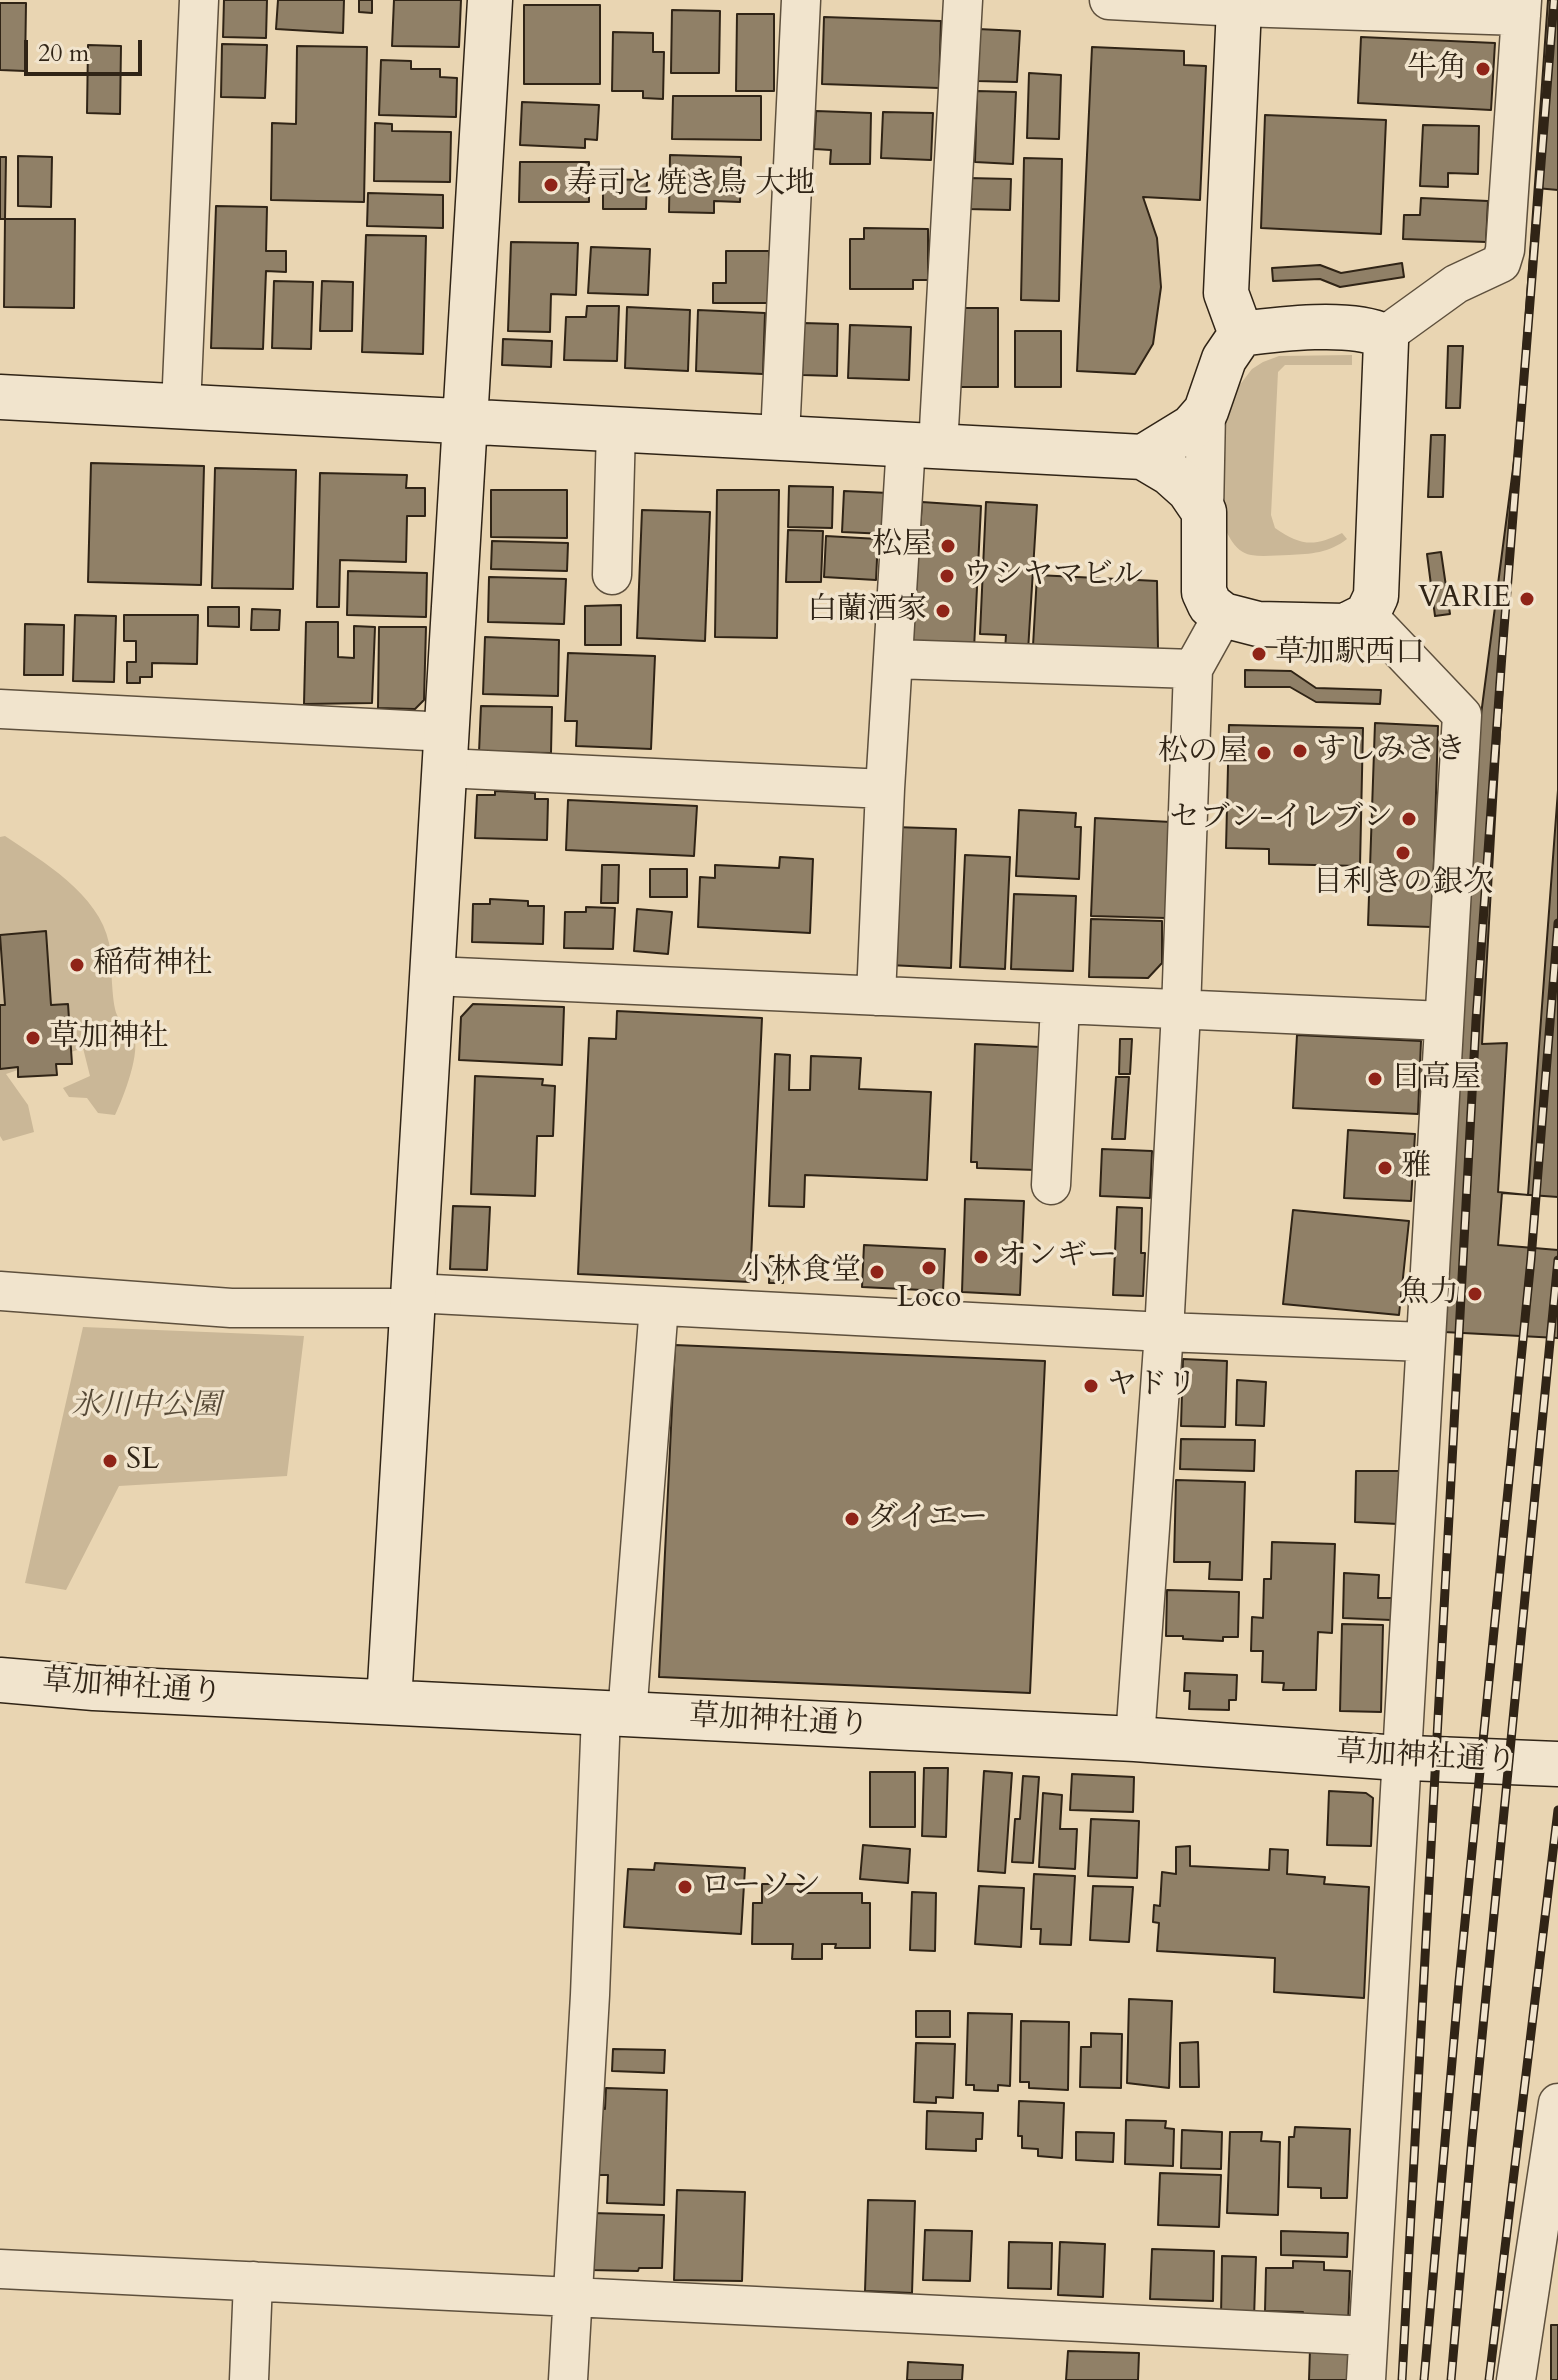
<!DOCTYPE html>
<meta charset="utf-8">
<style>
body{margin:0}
#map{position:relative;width:1558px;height:2380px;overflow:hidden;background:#e9d5b2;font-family:Cardo,serif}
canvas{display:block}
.scale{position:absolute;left:24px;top:40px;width:118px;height:36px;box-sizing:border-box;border:4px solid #302416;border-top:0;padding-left:10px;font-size:24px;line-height:28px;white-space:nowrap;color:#302416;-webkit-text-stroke:6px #f1e4cd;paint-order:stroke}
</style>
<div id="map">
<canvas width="1558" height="2380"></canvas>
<div class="scale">20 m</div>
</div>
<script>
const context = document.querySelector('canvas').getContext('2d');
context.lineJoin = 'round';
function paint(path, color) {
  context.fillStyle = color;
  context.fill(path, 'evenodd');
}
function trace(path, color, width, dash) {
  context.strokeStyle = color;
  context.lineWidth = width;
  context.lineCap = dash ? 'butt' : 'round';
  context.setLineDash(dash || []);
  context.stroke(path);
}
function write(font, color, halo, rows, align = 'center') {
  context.font = font + ' Cardo,"Noto Serif JP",serif';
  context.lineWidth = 7;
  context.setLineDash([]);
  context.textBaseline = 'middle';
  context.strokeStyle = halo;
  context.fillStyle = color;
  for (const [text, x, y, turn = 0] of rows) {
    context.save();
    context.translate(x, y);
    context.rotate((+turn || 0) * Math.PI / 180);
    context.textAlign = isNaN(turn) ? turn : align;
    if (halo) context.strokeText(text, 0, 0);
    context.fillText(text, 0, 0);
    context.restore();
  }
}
paint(new Path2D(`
 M1352,355V365H1285L1278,372L1271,515L1275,528C1301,546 1314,547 1342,533L1347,539C1329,553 1311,554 1289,555C1277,555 1263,557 1251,555C1217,549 1214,474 1209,445L1225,426L1232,395L1252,369L1263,362L1279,356Z
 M5,836C42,861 99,894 109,943C112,960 111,1002 117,1015C120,1023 130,1027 133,1034C142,1050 123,1099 115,1115L98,1113L87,1098L69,1097L63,1088L90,1076L83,1048L6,1074L28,1105L34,1132L3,1141L0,1136V837Z
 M83,1327L304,1336L287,1476L119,1486L66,1590L25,1583Z`), '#cab797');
const building = new Path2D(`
 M224,0H267L266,38L223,37Z
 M278,0H344L343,33L276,29Z
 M359,0H372V13L359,12Z
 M394,0H461L459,47L392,46Z
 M1548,0H1558V1338L1444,1332L1475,761L1517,438Z
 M0,3H26L25,71L0,70Z
 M524,5H600V84H524Z
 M672,10L720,11L719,73H671Z
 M737,14H774V91H736Z
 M824,17L941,21L939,88L822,84Z
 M978,29L1020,31L1017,82L976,81Z
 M613,32L653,33V52H664L663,99L643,98V91H612Z
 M1361,37L1495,43L1491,110L1358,103Z
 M222,44L267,45L265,98L221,97Z
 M88,45L121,46L120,114L87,113Z
 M297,46L367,47L364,202L271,200L272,123L296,124Z
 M1092,47L1184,51V65L1206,66L1200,200L1143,197L1157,238L1161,287L1153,344L1135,374L1077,371Z
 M381,60L411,61V69H440V77L457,78L456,117L379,115Z
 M1029,73L1061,75L1059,139L1027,138Z
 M977,91L1016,92L1013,164L975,162Z
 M673,96H761V140L672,139Z
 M522,102L599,105L597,140L585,139V148L520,145Z
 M816,111L871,113L870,164H830L831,150L814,149Z
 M883,112L933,113L931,160L881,158Z
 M1265,115L1386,120L1381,234L1261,228Z
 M375,123L392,124V131L451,132L450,182L374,181Z
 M1423,125L1479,126L1478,174L1448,173V187L1420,186Z
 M670,155L741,157L740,202L714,201V213L669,212Z
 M18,156L52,157L51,207L18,206Z
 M0,157H6L5,219H0Z
 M1024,158L1062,159L1059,301L1021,300Z
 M520,162H589V202H519Z
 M968,178L1011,179L1010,210L967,209Z
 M603,179L647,180L646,209H603Z
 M1536,188L1558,190V790L1528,1195L1498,1192L1507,1043L1482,1044L1517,438Z
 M368,193L443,195V228L367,226Z
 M1421,198L1488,201L1486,242L1403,239L1404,215H1420Z
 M216,206L267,207L266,251H286V272L266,271L263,349L211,348Z
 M5,219H75L74,308L4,307Z
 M864,228L928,229V280H913V289H850V239H864Z
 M366,235L426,236L423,354L362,352Z
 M511,242L578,243L576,295L551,294L550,332L508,331Z
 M591,247L650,249L648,295L588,293Z
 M726,251H769V303H713V283H726Z
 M1402,263L1404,277L1340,287L1320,279L1273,281L1272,268L1320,265L1341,273Z
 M274,281L313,282L311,349L272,348Z
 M322,281L353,282L352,331H320Z
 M587,306H619L617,361L564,360L566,317H586Z
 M627,307L690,310L688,371L625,368Z
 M960,308H998V387H959Z
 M698,310L765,313L763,374L696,371Z
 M803,323L838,324L837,376L802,375Z
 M850,325L911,327L909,380L848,378Z
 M1015,331H1061V387H1015Z
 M503,339L552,341L551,367L502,365Z
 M1448,346H1463L1460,408H1446Z
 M1431,435H1445L1443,497H1428Z
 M91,463L204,466L201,585L88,582Z
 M215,468L296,470L293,589L212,588Z
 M320,473L407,475L406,488H425V516H407L406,562L340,560L339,607H317Z
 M789,486L833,487L832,528L788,527Z
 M491,490H567V538L491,537Z
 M717,490H779L777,638L715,637Z
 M844,491L889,493L887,534L842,532Z
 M922,502L981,506L974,649L912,646Z
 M986,502L1037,505L1028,651L1005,650L1006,635L980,634Z
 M642,510L710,512L705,641L637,638Z
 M788,530L823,531L821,582H786Z
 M826,536L878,539L876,580L824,577Z
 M492,541L568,543L567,571L491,569Z
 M1441,552L1450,614L1435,616L1427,554Z
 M348,571L427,573L426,617L347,615Z
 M1037,575L1157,581L1158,649L1033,646Z
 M489,577L566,579L564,624L488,622Z
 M621,605V645H585V606Z
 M208,607H239V627L208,626Z
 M252,609L280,610L279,630H251Z
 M75,615L116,616L114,682L73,681Z
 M124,615H198L197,664L152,663V677H140V683H127V662H136V641H124Z
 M306,622H338V657L354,658V626L375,627L372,703L304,704Z
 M25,624L64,625L63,675H24Z
 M379,627H426L424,700L415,709L378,708Z
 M485,637L559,640L558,696L483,694Z
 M568,653L655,656L651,749L576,746L577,721H565Z
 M1245,670L1291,671L1316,688L1381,690L1380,704L1316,702L1290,687H1245Z
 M481,706L552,707L551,753L479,752Z
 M1375,723L1438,726L1432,927L1368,925Z
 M1229,725L1363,728L1360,866L1269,864V849L1226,848Z
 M495,791L535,793V799H548L547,840L475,838L477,795H495Z
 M568,800L697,806L694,856L566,850Z
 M1019,810L1076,813L1075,827H1081L1079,879L1016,876Z
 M1095,818L1171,822L1166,918L1091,916Z
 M894,827L956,829L951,968L889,965Z
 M965,855L1010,857L1005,969L960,967Z
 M780,857L813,859L810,933L698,927L700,877L715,878V865L779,868Z
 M602,865H619L618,903H601Z
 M650,869H687V897H650Z
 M1014,894L1076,896L1073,971L1011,969Z
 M490,899L528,901V906H544L543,944L472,942L473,904H490Z
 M586,907L615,908L613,949L564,948L565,912H586Z
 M637,909L672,912L668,954L634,951Z
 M1091,919L1162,921V963L1148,978L1089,977Z
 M46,931L51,1005L68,1004L72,1064H56L57,1075L18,1077V1067L0,1069V1005H5L0,935Z
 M473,1004L564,1007L562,1065L459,1060L461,1017Z
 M617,1011L762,1018L750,1282L578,1274L589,1038L616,1039Z
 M1297,1035L1421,1041L1418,1114L1293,1108Z
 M1120,1039H1132L1130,1074H1119Z
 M975,1044L1041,1047L1036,1170L977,1168V1162H971Z
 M775,1054L790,1055L789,1090H810L811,1056L861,1058L859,1089L931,1092L927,1180L805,1175L804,1207L769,1206Z
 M475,1076L543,1079L542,1085L555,1086L553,1136H537L535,1196L471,1194Z
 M1116,1077H1129L1125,1139H1112Z
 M1348,1130L1415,1134L1411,1201L1344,1198Z
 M1102,1149L1152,1151L1150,1198L1100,1196Z
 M1502,1193L1558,1197V1250L1498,1245Z
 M965,1199L1024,1201L1020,1295L962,1292Z
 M453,1206L490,1207L487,1270L450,1269Z
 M1117,1207L1142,1208L1141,1253H1145L1143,1296L1113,1295Z
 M1293,1210L1409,1221L1399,1315L1283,1304Z
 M864,1245L945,1249L943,1291L862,1287Z
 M770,1256L784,1257L783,1283H769Z
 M675,1345L1045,1361L1030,1693L659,1677Z
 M1183,1359L1227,1361L1225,1427L1181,1426Z
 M1237,1380L1266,1382L1264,1426L1236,1425Z
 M1181,1439L1255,1440L1254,1471L1180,1469Z
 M1356,1471H1400L1398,1524L1355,1522Z
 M1176,1480L1245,1482L1242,1580L1209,1579L1210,1562H1174Z
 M1272,1542L1335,1544L1332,1633L1318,1632L1316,1690H1283L1284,1683L1262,1682L1263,1651H1251L1252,1617L1263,1618L1264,1579H1271Z
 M1344,1573L1379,1575L1378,1598H1392L1391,1620L1343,1618Z
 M1167,1590L1239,1592L1238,1637H1223V1641L1183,1639V1636H1166Z
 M1342,1624L1383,1625L1381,1712L1340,1711Z
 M1185,1673L1237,1675L1236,1700H1229V1710L1189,1709L1190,1691H1184Z
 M924,1768H948L946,1837L922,1836Z
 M984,1771L1012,1773L1005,1873L978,1871Z
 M870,1772H915V1827H870Z
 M1072,1774L1134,1777L1133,1812L1070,1810Z
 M1023,1776L1039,1777L1033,1863L1012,1862L1015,1819H1020Z
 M1329,1791L1366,1793L1373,1798L1371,1846L1327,1845Z
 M1043,1793L1062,1795L1060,1829H1077L1075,1869L1039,1867Z
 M1091,1819L1139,1821L1137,1878L1088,1876Z
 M863,1845L910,1849L908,1883L860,1879Z
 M1190,1846V1866L1269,1870L1270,1849L1288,1850L1287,1874L1325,1877L1324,1884L1369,1887L1364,1998L1274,1992L1275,1958L1157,1951L1159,1923L1153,1922L1154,1905L1160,1906L1162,1872L1176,1874V1847Z
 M655,1863L745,1868L741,1934L624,1927L628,1869L654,1870Z
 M1034,1874L1075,1876L1071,1945L1040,1944L1041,1929H1031Z
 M762,1884H805V1893H862V1903H870V1948H835L836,1944H822V1959H792L793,1944H752L753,1903H762Z
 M979,1886L1024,1888L1021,1947L975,1944Z
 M1093,1886L1133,1887L1129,1942L1090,1940Z
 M912,1892L936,1893L935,1951L910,1950Z
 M1129,1999L1172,2001L1169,2088L1127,2083Z
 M916,2011H950V2037H916Z
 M968,2013L1012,2014L1010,2086L998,2085V2091L974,2090V2085H966Z
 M1021,2021L1069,2022L1068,2090L1029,2088V2082H1020Z
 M1091,2033L1122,2034L1121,2088L1080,2087L1081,2047H1091Z
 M1198,2042L1199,2087H1180V2043Z
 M916,2043L955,2044L953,2098L936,2097V2103L914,2102Z
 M613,2049L665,2050L664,2073L612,2071Z
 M606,2088L667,2090L664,2205L607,2203L608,2175H598L600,2108L605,2109Z
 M1019,2101L1064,2103L1062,2158L1038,2156V2149L1022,2148V2136H1018Z
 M927,2111L983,2113L982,2139H976V2151L926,2149Z
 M1126,2120L1166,2121L1165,2128L1174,2129L1173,2166L1125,2164Z
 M1295,2127L1350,2129L1347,2198H1321V2188L1288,2187L1289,2137H1294Z
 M1182,2130L1222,2132L1221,2169L1181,2168Z
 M1076,2132L1114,2133L1113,2162L1076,2160Z
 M1230,2132H1262L1261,2141L1280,2142L1278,2215L1227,2213Z
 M1160,2173L1221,2175L1219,2227L1158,2225Z
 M677,2190L745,2192L742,2281L674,2280Z
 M868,2200L915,2201L912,2293L865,2291Z
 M592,2213L664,2215L662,2268H639L638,2271L590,2270Z
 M925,2230L972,2231L970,2281L923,2280Z
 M1281,2231L1348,2233L1347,2257L1281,2255Z
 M1009,2242L1052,2243L1051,2289L1008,2288Z
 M1060,2242L1105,2244L1103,2297L1058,2295Z
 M1152,2249L1214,2251L1213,2301L1150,2299Z
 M1222,2256L1256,2257L1254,2318L1221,2317Z
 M1293,2261L1324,2262V2270L1350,2271L1348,2324L1303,2323V2312L1265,2311L1266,2268H1293Z
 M1551,2325H1558V2380H1551Z
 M1310,2349L1350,2351L1348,2380H1309Z
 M1068,2351L1139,2353L1138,2380H1066Z
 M908,2362L963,2365L962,2380H907Z`);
paint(building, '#908067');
trace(building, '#302416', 2);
const street = new Path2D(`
 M1109,0L1239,7L1521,16
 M1384,336L1456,284L1501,263L1505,250L1522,0
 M181,407L199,0
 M780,436L801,0
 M938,446L963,0
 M1204,512L1206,411
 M612,575L616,428
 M893,659L1193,669
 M0,709L447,732
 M445,768L885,789
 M433,976L1444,1021
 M876,996L885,789L906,444
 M1051,1185L1060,1005
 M0,1291L231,1308H413
 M414,1293L1164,1332L1425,1342
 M627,1715L659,1306
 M1135,1739L1164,1332L1181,1011L1193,669L1223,615
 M0,2269L1368,2336
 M249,2380L253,2281
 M568,2380L590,1995L601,1714
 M1366,2380L1462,715L1367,615
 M1516,2380L1558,2103`);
const secondary = new Path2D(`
 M1239,7L1226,293L1241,334
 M0,397L1143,457L1170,473L1189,490L1204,512V592L1210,605L1223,615L1258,624L1345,626L1367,615L1376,596L1386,342L1384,336C1350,320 1279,329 1241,334L1224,359L1206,411L1192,427L1143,457
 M0,1680L94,1688L1135,1739L1385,1757L1558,1764
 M389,1702L490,0`);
trace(street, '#5e503d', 41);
trace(secondary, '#302416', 47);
trace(street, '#f1e4cd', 38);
trace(secondary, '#f1e4cd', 44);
const rail = new Path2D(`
 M1402,2380L1476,1021L1502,654L1554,0
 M1424,2380L1459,1982L1531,1259L1558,923
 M1451,2380L1472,2139L1558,1260
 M1489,2380L1558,1810`);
trace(rail, '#302416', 9);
trace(rail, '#f1e4cd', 6, [18]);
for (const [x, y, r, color] of [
 [1483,69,8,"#8f2418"],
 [551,185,8,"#8f2418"],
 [948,546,8,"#8f2418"],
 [947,576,8,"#8f2418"],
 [1527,599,8,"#8f2418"],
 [943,611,8,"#8f2418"],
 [1259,654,8,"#8f2418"],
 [1300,751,8,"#8f2418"],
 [1264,753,8,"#8f2418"],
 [1409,819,8,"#8f2418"],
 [1403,853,8,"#8f2418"],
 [77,965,8,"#8f2418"],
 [33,1038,8,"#8f2418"],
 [1375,1079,8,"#8f2418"],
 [1385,1168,8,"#8f2418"],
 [981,1257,8,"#8f2418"],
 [929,1268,8,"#8f2418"],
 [877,1272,8,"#8f2418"],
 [1475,1294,8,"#8f2418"],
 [1091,1386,8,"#8f2418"],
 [110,1461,8,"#8f2418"],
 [852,1519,8,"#8f2418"],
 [685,1887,8,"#8f2418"]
]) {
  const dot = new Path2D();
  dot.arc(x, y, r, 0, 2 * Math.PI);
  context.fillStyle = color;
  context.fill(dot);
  trace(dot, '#f1e4cd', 3);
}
write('30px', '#302416', '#f1e4cd', [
 ["牛角",1467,69,"right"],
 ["寿司と焼き鳥 大地",567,185],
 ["松屋",932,546,"right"],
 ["ウシヤマビル",963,576],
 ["VARIE",1511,599,"right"],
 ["白蘭酒家",927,611,"right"],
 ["草加駅西口",1275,654],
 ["すしみさき",1316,751],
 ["松の屋",1248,753,"right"],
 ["セブン-イレブン",1393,819,"right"],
 ["目利きの銀次",1403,884,"center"],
 ["稲荷神社",93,965],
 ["草加神社",49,1038],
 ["日高屋",1391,1079],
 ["雅",1401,1168],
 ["オンギー",997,1257],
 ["小林食堂",861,1272,"right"],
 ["魚力",1459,1294,"right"],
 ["Loco",929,1299,"center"],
 ["ヤドリ",1107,1386],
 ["SL",126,1461],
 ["ダイエー",868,1519],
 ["ローソン",701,1887]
], 'left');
write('italic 30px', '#564936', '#f1e4cd', [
 ["氷川中公園",146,1407]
]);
write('30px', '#302416', '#f1e4cd', [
 ["草加神社通り",132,1688,4],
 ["草加神社通り",779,1722,3],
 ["草加神社通り",1426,1758,3]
]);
</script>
